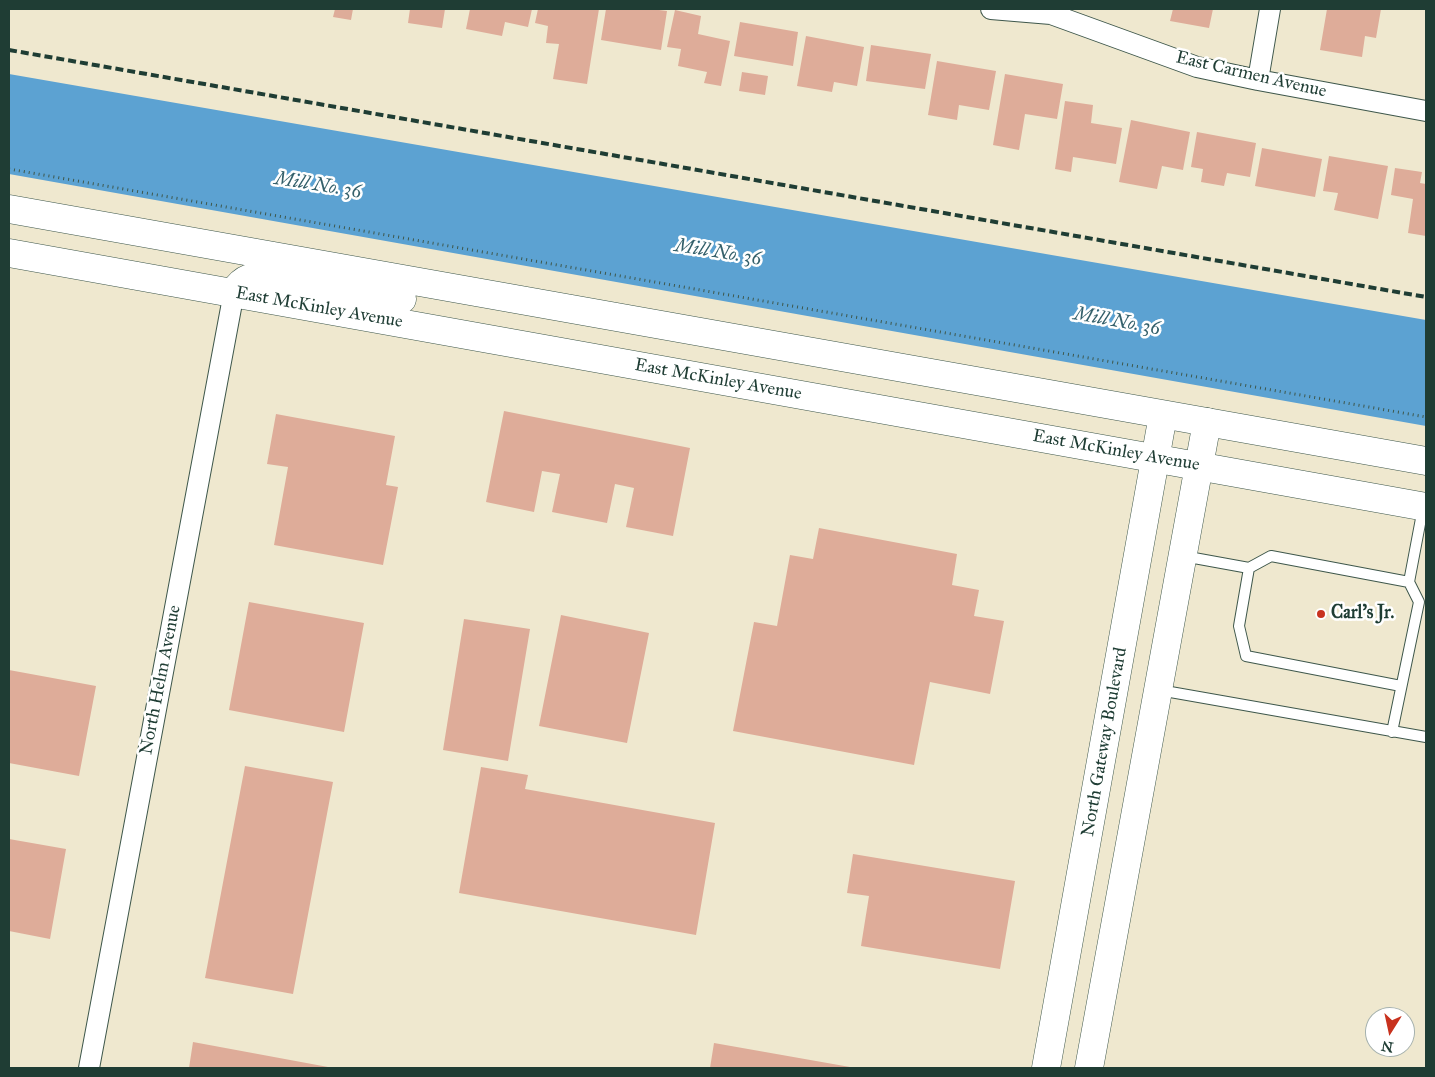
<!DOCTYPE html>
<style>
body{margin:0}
#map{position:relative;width:1435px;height:1077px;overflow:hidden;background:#efe8cf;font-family:"IM FELL Great Primer",serif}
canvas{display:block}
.frame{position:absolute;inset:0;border:10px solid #1f3d34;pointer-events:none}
.north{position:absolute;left:1365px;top:1007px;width:50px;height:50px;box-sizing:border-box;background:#fff;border:1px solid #a5b1ae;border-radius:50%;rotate:190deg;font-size:14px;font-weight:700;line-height:20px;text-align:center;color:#1f3d34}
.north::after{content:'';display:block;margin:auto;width:18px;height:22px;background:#c8321e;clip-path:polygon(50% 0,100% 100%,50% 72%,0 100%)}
</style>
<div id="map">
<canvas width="1435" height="1077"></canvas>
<div class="frame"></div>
<div class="north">N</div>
</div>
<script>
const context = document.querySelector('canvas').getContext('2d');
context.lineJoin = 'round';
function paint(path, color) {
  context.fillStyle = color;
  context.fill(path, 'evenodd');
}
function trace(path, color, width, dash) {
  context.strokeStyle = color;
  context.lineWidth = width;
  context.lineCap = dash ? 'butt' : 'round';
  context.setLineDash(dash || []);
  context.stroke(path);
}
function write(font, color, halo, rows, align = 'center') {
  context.font = font + ' "IM FELL Great Primer",serif';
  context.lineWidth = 5;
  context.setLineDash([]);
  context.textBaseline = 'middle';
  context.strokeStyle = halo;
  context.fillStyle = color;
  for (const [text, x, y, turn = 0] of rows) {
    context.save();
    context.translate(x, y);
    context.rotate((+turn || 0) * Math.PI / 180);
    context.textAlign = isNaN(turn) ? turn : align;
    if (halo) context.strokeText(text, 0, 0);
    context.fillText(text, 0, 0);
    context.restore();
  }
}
paint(new Path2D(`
 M9,74L1426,320V426L9,174Z`), '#5ca2d2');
paint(new Path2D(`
 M335,9H353L351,20L333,17Z
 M410,9H445L442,28L408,23Z
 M470,9H532L528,27L505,22L502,36L466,29Z
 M538,9H599L587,84L553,79L559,44L546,43L548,26L535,23Z
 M606,9H651L667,11L661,50L601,40Z
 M1173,9H1213L1209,28L1170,21Z
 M1327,9H1381L1376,38L1365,36L1362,57L1320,50Z
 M675,10L701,16L698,34L730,41L721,86L704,83L707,72L678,66L681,49L667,47Z
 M740,22L798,32L793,66L734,56Z
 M806,36L864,47L857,86L834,82L832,92L797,86Z
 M871,45L931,54L925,89L866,81Z
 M937,61L996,71L989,110L959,105L957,120L928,115Z
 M742,72L768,76L765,95L739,91Z
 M1005,74L1063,84L1057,119L1025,114L1019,150L993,145Z
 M1065,101L1093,105L1091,123L1122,128L1116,164L1073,157L1071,172L1055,169Z
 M1131,120L1190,132L1183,170L1162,166L1157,189L1119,182Z
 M1197,132L1256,143L1250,177L1227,173L1224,186L1201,182L1203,169L1191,167Z
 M1262,148L1322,159L1315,197L1255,186Z
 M1329,156L1388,166L1378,219L1334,210L1338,193L1323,191Z
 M1395,168L1422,172L1420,183L1426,184V236L1408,233L1413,199L1391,195Z
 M504,411L690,448L673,536L626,527L634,488L615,484L607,523L552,512L560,474L542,471L534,512L486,502Z
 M276,414L395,436L386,485L398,487L383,565L274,545L288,467L267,464Z
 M819,528L957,554L952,585L979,590L974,616L1004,621L990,694L930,682L914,765L733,731L754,622L777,626L790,555L813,559Z
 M249,602L364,623L344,732L229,710Z
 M561,615L649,633L627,743L539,726Z
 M464,619L530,629L508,761L443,750Z
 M9,670L96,686L79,776L9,763Z
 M245,766L333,782L293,994L205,978Z
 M481,767L528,775L525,789L715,823L696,935L459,893Z
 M9,839L66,849L50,939L9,931Z
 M853,854L1015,881L1000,969L861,946L869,896L847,893Z
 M193,1042L328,1067V1068H189Z
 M714,1043L850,1067V1068H710Z`), '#deac99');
const lane = new Path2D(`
 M1183,556L1249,568L1271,556L1409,582L1423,508
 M1249,568L1239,626L1246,656L1401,686
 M1159,690L1426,737
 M1392,732L1419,602L1409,582`);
const street = new Path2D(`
 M991,9L1051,14L1197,67L1258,80L1426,111
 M1258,80L1270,9
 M89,1068L234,292`);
const secondary = new Path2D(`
 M1046,1068L1163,415
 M1089,1068L1207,422`);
const primary = new Path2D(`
 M9,209L1426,461
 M9,253L1426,507
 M234,292C243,277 254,275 271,276L402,299`);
trace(lane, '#3e574b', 12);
trace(street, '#3e574b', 22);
trace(secondary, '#3e574b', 29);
trace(primary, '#3e574b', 29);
trace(new Path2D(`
 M9,169L1426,417`), '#3e574b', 3, [1, 4]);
trace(lane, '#fff', 10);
trace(street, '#fff', 20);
trace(secondary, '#fff', 28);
trace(primary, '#fff', 28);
trace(new Path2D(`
 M9,50L1426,297`), '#1f3d34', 4, [8, 4]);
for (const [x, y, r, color] of [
 [1321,614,5,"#c8321e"]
]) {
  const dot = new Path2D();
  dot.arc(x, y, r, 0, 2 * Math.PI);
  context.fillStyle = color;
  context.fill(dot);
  trace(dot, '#fff', 2);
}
write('18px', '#1f3d34', '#fff', [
 ["East Carmen Avenue",1251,75,13],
 ["East McKinley Avenue",319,308,10],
 ["East McKinley Avenue",718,380,10],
 ["East McKinley Avenue",1116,451,10],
 ["North Helm Avenue",161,680,-79],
 ["North Gateway Boulevard",1105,742,-80]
]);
write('bold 18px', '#1f3d34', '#fff', [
 ["Carl's Jr.",1331,614]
], 'left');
write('italic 19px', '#34606b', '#fff', [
 ["Mill No. 36",318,186,9],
 ["Mill No. 36",718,253,9],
 ["Mill No. 36",1117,322,10]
]);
</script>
